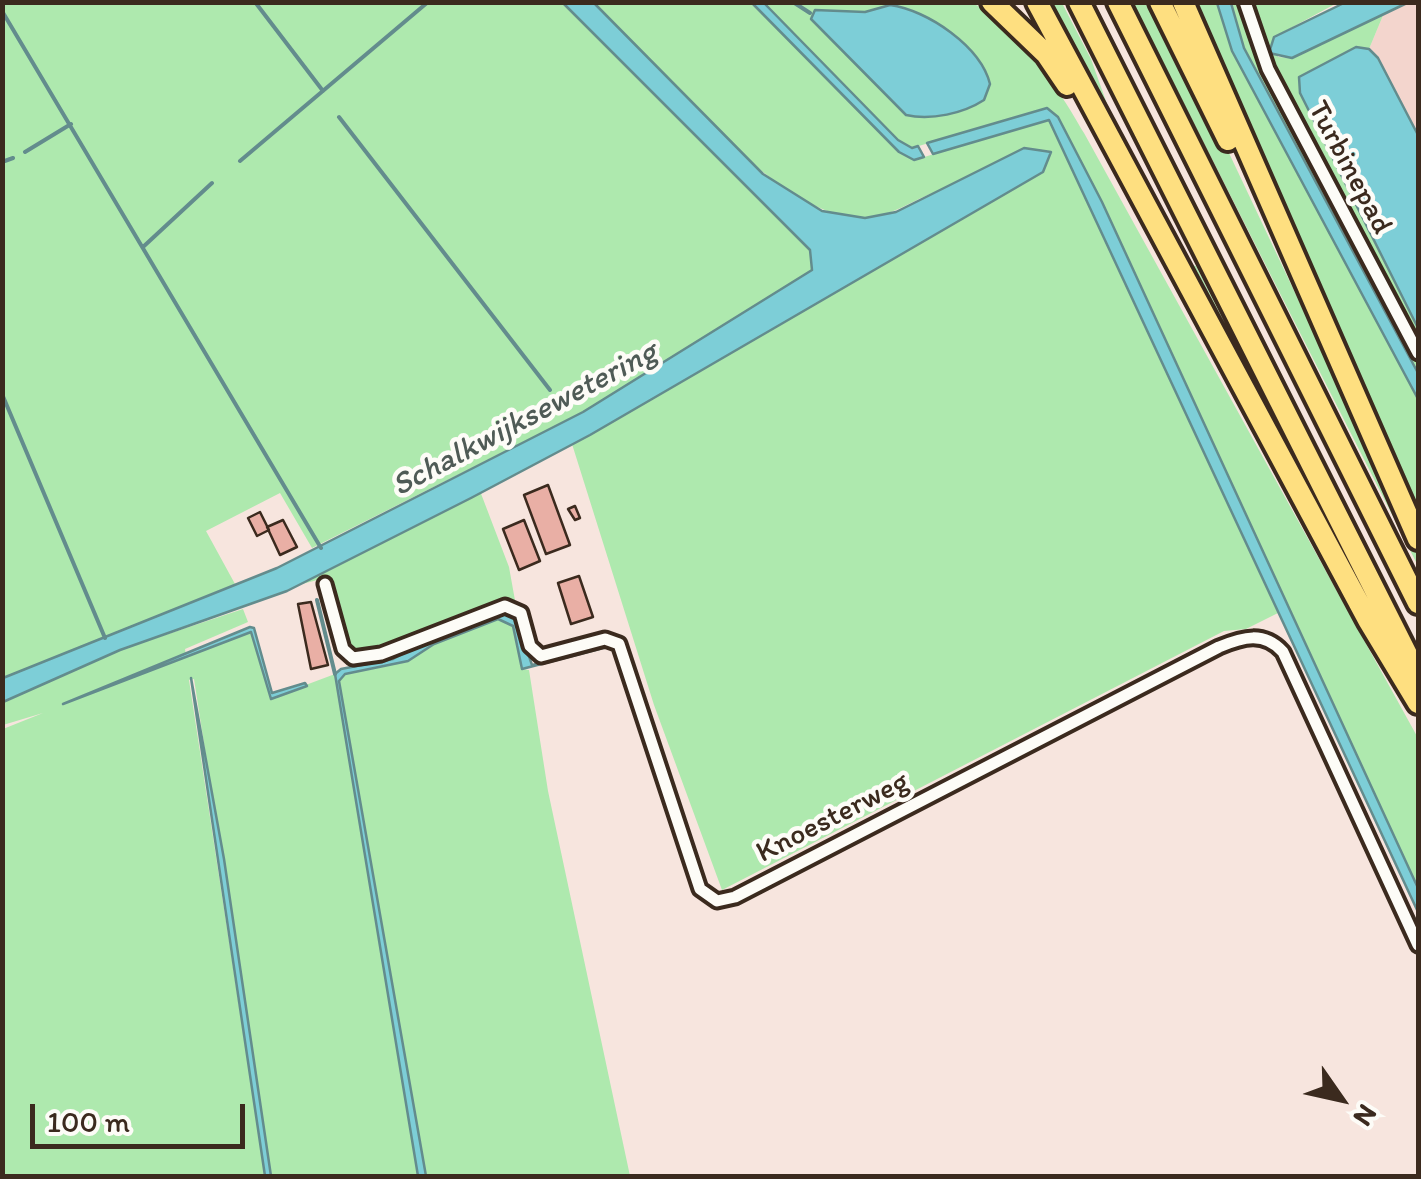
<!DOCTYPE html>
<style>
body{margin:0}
#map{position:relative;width:1421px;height:1179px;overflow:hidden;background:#f7e5de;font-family:Itim,sans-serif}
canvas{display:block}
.frame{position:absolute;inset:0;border:5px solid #3b2a1e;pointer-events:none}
.north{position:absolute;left:1291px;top:1049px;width:100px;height:100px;-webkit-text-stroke:8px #fdfcf7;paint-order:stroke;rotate:124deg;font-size:28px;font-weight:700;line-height:40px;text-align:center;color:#3b2a1e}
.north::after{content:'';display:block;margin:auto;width:35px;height:45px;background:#3b2a1e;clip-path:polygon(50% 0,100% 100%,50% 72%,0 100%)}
.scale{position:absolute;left:30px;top:1104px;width:215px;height:45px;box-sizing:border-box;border:5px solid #3b2a1e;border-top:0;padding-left:12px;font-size:30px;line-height:35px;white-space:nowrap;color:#3b2a1e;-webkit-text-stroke:8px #fdfcf7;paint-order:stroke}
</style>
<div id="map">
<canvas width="1421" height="1179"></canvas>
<div class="frame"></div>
<div class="north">N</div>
<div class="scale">100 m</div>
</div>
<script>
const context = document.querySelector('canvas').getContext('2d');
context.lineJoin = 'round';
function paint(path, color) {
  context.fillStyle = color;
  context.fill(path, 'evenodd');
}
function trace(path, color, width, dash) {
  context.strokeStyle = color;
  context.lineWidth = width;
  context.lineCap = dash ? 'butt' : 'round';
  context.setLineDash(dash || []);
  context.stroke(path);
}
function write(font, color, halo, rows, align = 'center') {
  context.font = font + ' Itim,sans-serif';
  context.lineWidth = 9;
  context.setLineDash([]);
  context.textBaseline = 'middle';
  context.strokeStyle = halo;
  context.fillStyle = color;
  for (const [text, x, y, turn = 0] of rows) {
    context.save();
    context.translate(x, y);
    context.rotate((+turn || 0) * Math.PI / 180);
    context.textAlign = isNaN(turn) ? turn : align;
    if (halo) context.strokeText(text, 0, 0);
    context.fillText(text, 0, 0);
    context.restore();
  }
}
paint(new Path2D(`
 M1407,3H1418V135L1369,49L1384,13Z`), '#f3d5cd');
paint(new Path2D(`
 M2,3H563L810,251L812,270L583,412L312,548L280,493L206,531L235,584L3,678Z
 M594,3H752L899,152L914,160L1049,120L1278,613L1246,629L1224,631L722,890L654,705L572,444L1043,172C1011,178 976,180 944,189C916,197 895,216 865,218C781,223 652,62 594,3Z
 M764,3C797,3 956,0 974,4C1017,23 1061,93 1084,133L1418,738V888L1102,202L1058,117L1047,108L912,148L898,140ZM890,5C953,20 963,45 984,100C965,113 930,121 906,115L811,19L815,10L865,12Z
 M1042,3H1062L1091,59L1112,118L1188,264L1196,266L1371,612Z
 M1133,3H1155L1194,79L1418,553V566Z
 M1195,3H1217L1232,51L1418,399V508Z
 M1231,3H1337L1274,37L1278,57L1291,58L1384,13L1369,49L1356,47L1299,77L1300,93L1418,328V373L1244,48Z
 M480,491L509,567L516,606C459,597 410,649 355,654L347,645L329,577L298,585Z
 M243,609L248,622L185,649L186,655L64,704L251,632L271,698L335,674L418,1176H271L194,679L189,680L265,1176H3V729L43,713L3,725V702L120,650Z
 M498,619L513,626L522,669L529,670L548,791L630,1176H426L339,681L345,674L408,661L434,644Z`), '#aee9ae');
const water = new Path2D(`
 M1346,2L1407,3L1292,58L1269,53L1274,37Z
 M563,3H594L763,174L822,211L865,218L896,212L1024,148L1051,152L1043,172L590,435L471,498L287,591L120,650L3,702V678L277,568L583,412L812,270L810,250Z
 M752,3H764L898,140L912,148L918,146L924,157L914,160L899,152Z
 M1217,3H1231L1244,48L1418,373V399L1232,51Z
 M890,5C928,10 981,47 990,84L984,100C964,113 931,121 906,115L811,19L815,10L865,12Z
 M1356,47L1369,49L1378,58L1418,135V328L1300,93L1299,77Z
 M1047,108L1058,117L1102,202L1418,888V912L1049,120L933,154L927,143Z
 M509,612L515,615L532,665L611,646L522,669L513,626L498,619L434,644L408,661L345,674L339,681L426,1176H418L335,674L341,669L393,659L427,640Z
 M250,627L254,628L272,693L305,683L307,686L271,699L251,632L63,704Z
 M191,678L224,859L271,1176H265Z`);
paint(water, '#7dced7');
trace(water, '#638c8d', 2.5);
trace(new Path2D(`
 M255,2L323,91
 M793,2L810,13
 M2,11L321,548
 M339,117L550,390
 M25,152L71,124
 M240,161L428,2
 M2,162L13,158
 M143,247L212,183
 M2,394L105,638
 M317,600L335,674`), '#638c8d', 4);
const building = new Path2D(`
 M548,485L570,545L546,554L524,495Z
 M575,506L580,518L575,520L568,509Z
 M260,512L269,530L257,536L248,518Z
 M283,520L297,547L280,555L267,527Z
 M524,520L540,561L519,570L503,529Z
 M579,576L593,617L571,624L558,583Z
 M311,602L328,665L311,669L298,604Z`);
paint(building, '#e9afa5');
trace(building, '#3b2a1e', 2.5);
const street = new Path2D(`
 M1245,2L1268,69L1418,353
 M325,584L343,649L353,658L381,654L505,606L521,613L530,646L541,656L605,639L619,644L700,889L717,901L735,897L1219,647C1243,637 1264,631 1283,652L1418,945`);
const highway = new Path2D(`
 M992,2L1046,54L1067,85
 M1037,2L1368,620L1418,703
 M1079,2L1418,676
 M1118,2L1418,603
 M1160,2L1228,140
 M1183,2L1418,539`);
trace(street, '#3b2a1e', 19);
trace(highway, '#3b2a1e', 28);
trace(street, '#fdfcf7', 11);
trace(highway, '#fedf80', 20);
write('30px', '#3b2a1e', '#fdfcf7', [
 ["Turbinepad",1349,168,62],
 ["Knoesterweg",833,818,-27]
]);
write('italic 32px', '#4f5b56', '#fdfcf7', [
 ["Schalkwijksewetering",525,420,-28]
]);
</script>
